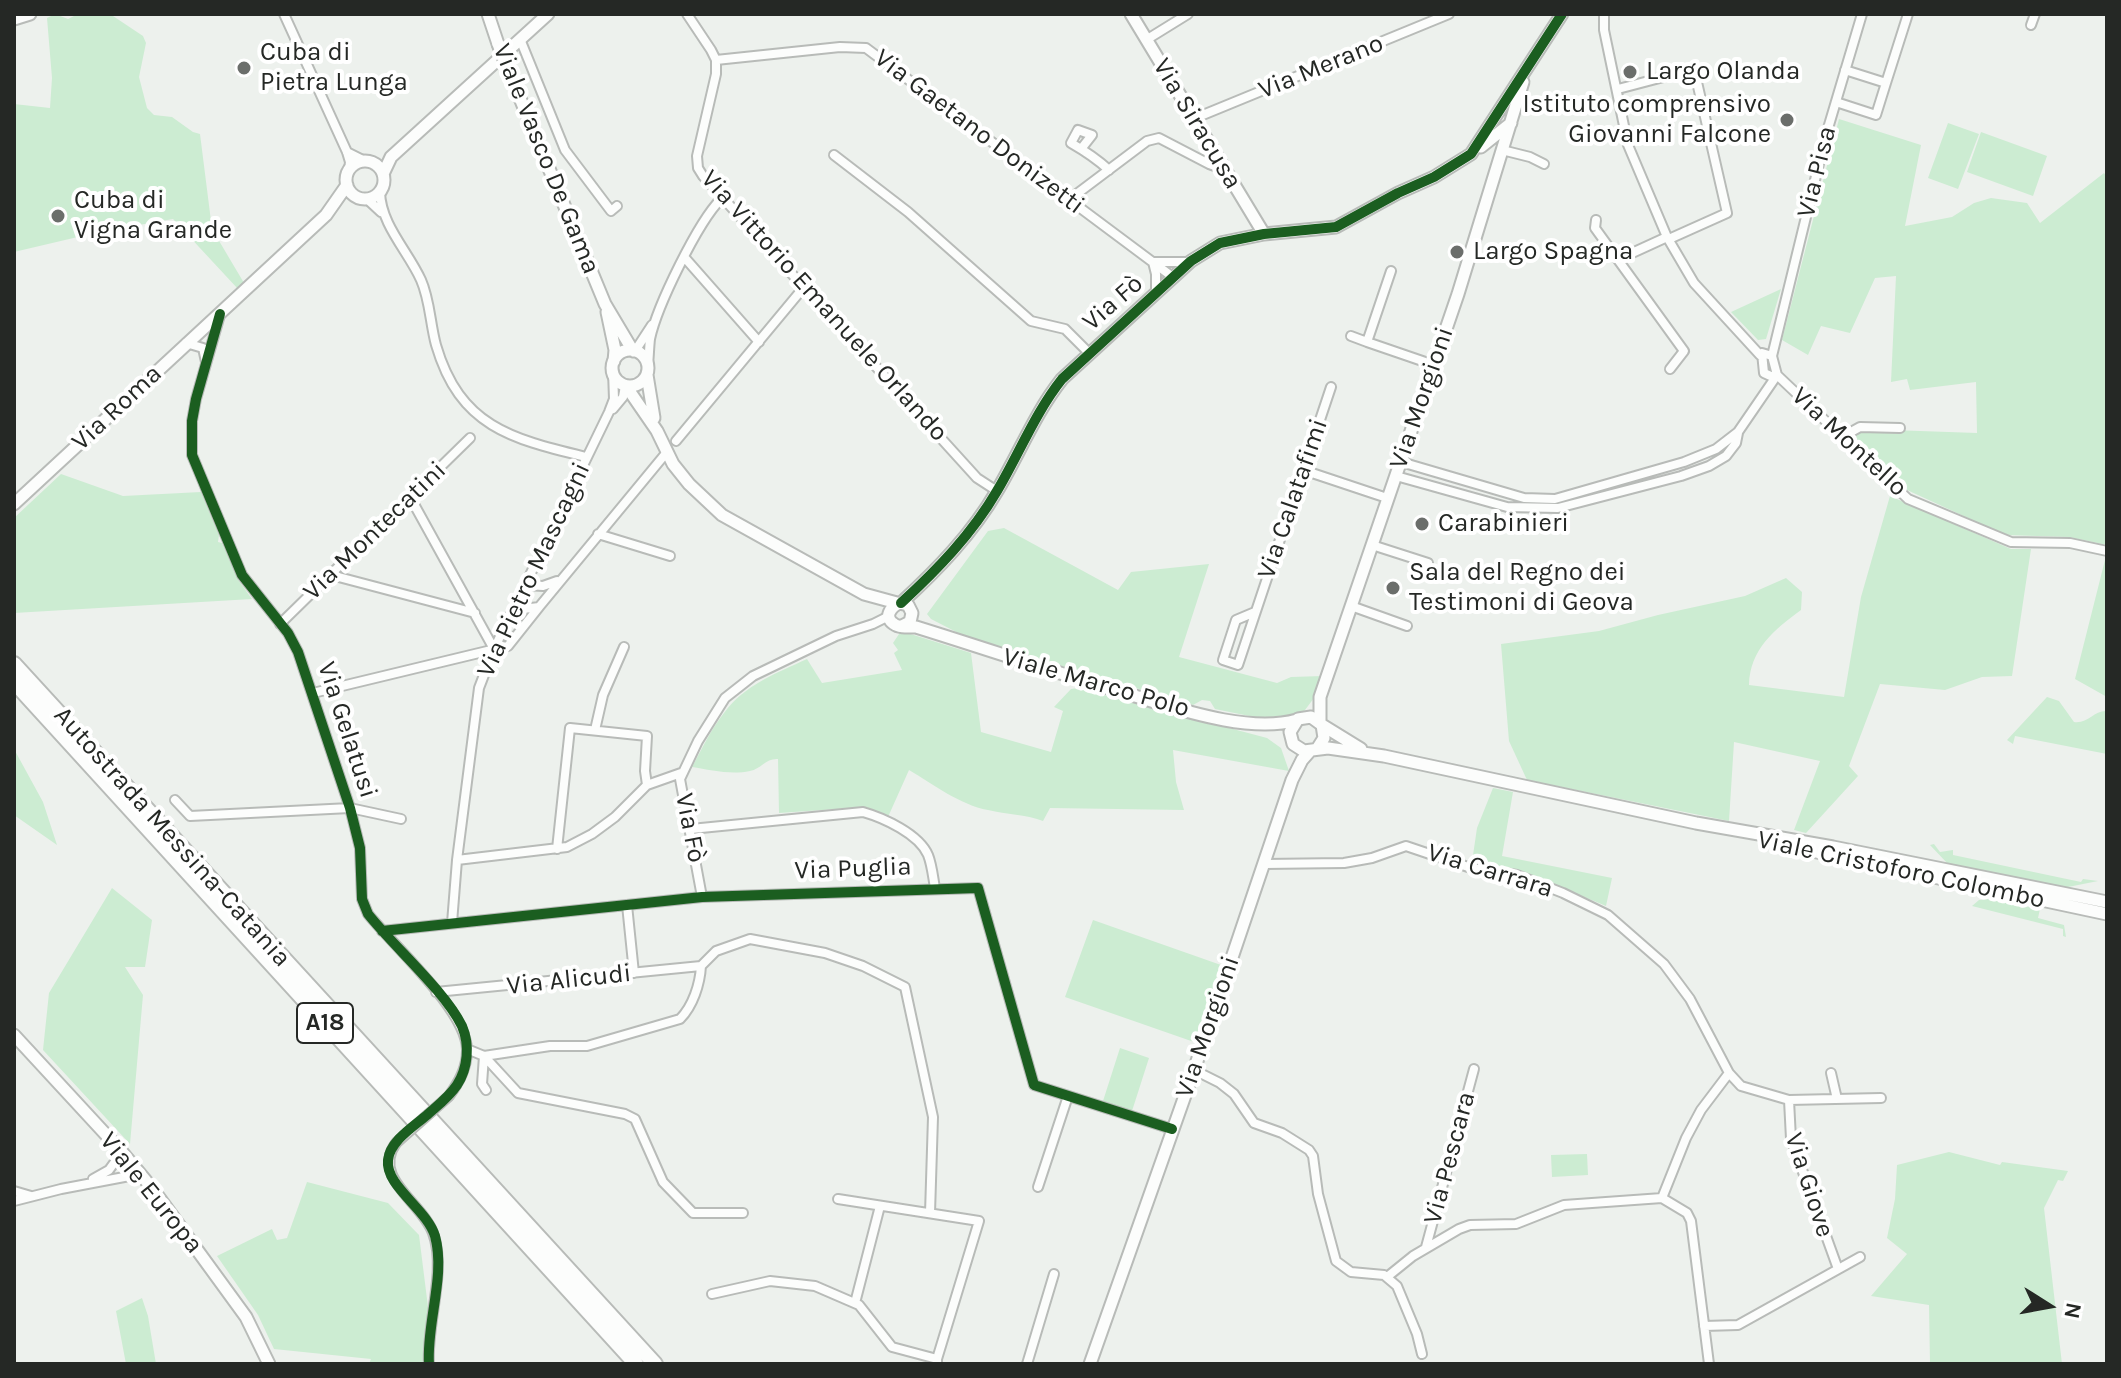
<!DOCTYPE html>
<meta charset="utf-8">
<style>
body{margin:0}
#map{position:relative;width:2121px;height:1378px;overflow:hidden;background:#edf1ed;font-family:Karla,sans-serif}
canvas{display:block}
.frame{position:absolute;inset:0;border:16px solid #252825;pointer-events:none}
.north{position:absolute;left:2009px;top:1266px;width:80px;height:80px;-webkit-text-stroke:6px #fff;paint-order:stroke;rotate:101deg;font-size:22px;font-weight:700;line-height:32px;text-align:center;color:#252825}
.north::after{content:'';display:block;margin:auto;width:28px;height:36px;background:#252825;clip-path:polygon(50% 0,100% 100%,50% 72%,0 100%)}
</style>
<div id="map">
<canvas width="2121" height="1378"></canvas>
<div class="frame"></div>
<div class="north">N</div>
</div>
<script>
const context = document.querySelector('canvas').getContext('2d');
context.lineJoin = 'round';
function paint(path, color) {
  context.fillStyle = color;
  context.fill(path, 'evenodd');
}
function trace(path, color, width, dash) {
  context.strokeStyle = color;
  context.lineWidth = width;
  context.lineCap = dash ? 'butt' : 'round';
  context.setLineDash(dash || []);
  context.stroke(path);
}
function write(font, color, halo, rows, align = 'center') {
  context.font = font + ' Karla,sans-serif';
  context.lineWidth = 8;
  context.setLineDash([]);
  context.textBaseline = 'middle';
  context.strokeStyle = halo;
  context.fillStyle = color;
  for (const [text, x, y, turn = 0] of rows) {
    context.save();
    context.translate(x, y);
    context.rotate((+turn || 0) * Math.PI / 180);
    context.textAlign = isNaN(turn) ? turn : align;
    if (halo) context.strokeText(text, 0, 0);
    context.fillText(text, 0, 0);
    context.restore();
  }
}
paint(new Path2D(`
 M55,14L68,19L78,14H110L143,36L146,43L139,77L147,108L154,115L172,117L193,132L200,134L212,229L244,283L238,289L173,219L99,232L14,252V104L50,108L52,78L47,18Z
 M1839,119L1921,145L1905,226L1952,217L1974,203L1991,198L2027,203L2040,223L2104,173L2107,177V545L2069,537L2005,535L1907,490L1850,434L1863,429L1977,433L1976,382L1910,390L1907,379L1891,382L1896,276L1875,278L1850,333L1821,326L1808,355L1782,340Z
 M1948,123L1979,134L1958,189L1928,178Z
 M1981,132L2047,156L2033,196L1967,172Z
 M1781,289L1766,339L1758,340L1731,312Z
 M61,474L123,496L201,492L219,535L218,542L222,543L239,581L252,599L14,613V518Z
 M1890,496L2011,549H2031L2012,676L1982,677L1945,690L1880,684L1849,766L1858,776L1806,833L1794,830L1820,761L1734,742L1729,821L1527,780L1509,741L1501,644L1599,631L1658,615L1745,596L1786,578L1802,592L1801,610C1774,630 1750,649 1749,685L1844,697L1861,597Z
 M1004,528L1118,590L1131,572L1209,564L1179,657L1277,683L1291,677L1323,676L1314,698L1302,714L1269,720L1215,709L1210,701L1202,700L1193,705L968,638L931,619L927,614L988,531Z
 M2106,556L2107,557V697L2075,679Z
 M901,631L971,653L981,732L1051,752L1063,711L1054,707L1071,689L1078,688L1267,738L1281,748L1289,771L1173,750L1176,782L1184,810L1050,808L1043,821C1025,814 1007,815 988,810C960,805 933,784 909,770L888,817L866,807L779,813L778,759C766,758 761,769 750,771C731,775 710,770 692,767C702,749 711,729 724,713C744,685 777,673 807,659L822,683L902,670L894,653L898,650L893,643Z
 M2047,697L2059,701L2074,722C2088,724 2094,710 2107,711V754L2015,736L2013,744L2007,740Z
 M14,749L43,802L57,845L14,815Z
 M1493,788L1513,792L1502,856L1612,878L1606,906C1562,888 1520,868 1472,862L1477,828Z
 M1934,844L1940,852L1953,850V855L2081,882L2083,879L2098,881L2063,888L1947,863L1930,845Z
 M112,888L152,920L145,967H125L143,995L130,1144L43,1050L49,993Z
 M1988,899L2040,909L2038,918L2064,925L2066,937L2063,936V929L1972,906L1979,900Z
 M1093,920L1221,965L1194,1042L1065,997Z
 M1120,1048L1149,1058L1132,1111L1103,1101Z
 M1949,1152L2000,1165L2002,1162L2068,1171L2063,1181L2058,1180L2044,1208L2062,1364H1930L1929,1305L1871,1296L1907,1254L1887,1238L1895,1199L1897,1165Z
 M1587,1154L1588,1175L1552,1177L1551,1155Z
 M307,1182L388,1203L419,1235L429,1315L425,1360L421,1364H369L371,1359L274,1349L258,1315L217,1256L272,1229L277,1240L287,1238Z
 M142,1298L148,1316L156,1364H126L116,1311Z`), '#ccecd2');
const street = new Path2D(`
 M284,14L347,152L350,162L349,170
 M687,14L711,50L716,60V74L697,156L698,168L703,176L977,478L997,491
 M1604,14V30L1628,145L1667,237L1694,283L1760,355
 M2031,25L2035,14
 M520,39L565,150L611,211L617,206
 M1146,40L1188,14
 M716,60L840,47L866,48L1174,278
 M1886,83L1908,14
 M1618,89L1694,69L1727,213L1669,239
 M1836,102L1876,115L1886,83L1845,70
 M1193,119L1449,14
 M1081,149L1092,135L1078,130L1071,143C1085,151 1097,159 1109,170
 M1502,150L1530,157L1544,164
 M347,152L367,162
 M834,155L908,212L1031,321L1065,329L1089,353
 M380,192C381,225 408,251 421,280C430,300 430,323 436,345C460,427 512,439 586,457
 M367,199L381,212
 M1070,199L1147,141L1159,138L1209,164L1223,169
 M1596,220L1595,228L1684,351L1670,369
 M685,258L759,342
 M1619,259L1667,237
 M1391,271L1367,342L1434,365
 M1156,294V274L1153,262H1190
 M220,315L196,399L192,421V455L242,575L288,633L298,652L350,808L360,848L362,899L368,914C393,945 467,1011 467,1050C467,1068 459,1082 449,1096
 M1351,336L1367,342
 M186,343L203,348L206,362
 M635,351L652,325
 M1762,353L1772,356L1777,375L1775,378L1764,373Z
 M1772,356L1826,135L1862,14
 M648,365C649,356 649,348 650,339C657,306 698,222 721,199
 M1777,375L1908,499L2011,542L2070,543L2107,551
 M613,409L623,397L625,386
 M1842,437L1860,427L1900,428
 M676,441L804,287
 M1401,462L1524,498L1555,499L1684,462L1716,449L1738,432L1775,378
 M1303,470L1387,498
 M1396,476L1507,507L1558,508L1681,476L1709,466L1726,456L1736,443L1738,433
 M410,497L494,649
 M598,534L670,556
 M1372,545L1428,563
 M331,575L475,613
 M525,585L543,586L557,581
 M516,605L523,609L539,607L667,452
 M1351,606L1407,626
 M1255,612L1236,620L1223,660L1238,665L1331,387
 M280,624L470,438
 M313,693L508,646L539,607
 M595,730L603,695L624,647
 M175,800L190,816L350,808L401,819
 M691,829L863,812C884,818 919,834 928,855C932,865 933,877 935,888
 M557,849L570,728L647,736L645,771L647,785
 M457,860L567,847L592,834L615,817L647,785L681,773
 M1264,864L1344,863L1372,858L1406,846L1471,868L1517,875L1563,893L1608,915L1664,964L1690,999L1729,1073L1741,1086L1789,1100L1881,1098
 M702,897L680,779L698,741L725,698L753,676L836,636L873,624L889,616
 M627,905L634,973
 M452,923L457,860L479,688L494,649L609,412L614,399L613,371
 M382,931L702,897L978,888L1034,1085L1172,1129
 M701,966L716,951L750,939L825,953L863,966L905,987L933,1117L930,1213
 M436,992L701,966
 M467,1049L484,1056L550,1046H587L680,1019C693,1006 700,984 701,966
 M484,1056L518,1093L625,1114L635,1119L663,1182L693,1213H743
 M484,1056L482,1084L486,1090
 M1194,1070L1220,1083L1234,1094L1254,1123L1282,1133L1309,1150L1313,1156L1318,1194L1336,1261L1351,1272L1384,1275L1397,1286L1417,1334L1422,1354
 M1831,1073L1837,1099
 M1789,1100L1791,1139L1838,1269
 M396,1143C371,1178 422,1202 433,1233C447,1270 426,1325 429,1364
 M93,1179L109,1170L122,1152
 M1038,1187L1068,1096
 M14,1191L31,1196
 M1662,1198L1686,1138L1701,1110L1729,1073
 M838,1199L979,1221L937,1359
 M14,1201L61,1189L140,1174
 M1426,1247L1474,1069
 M1387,1277L1413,1256L1459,1229L1470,1225L1516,1224L1564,1205L1662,1198L1687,1213L1691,1221L1709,1364
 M712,1294L770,1281L815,1286L859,1305L892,1347L937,1359V1363
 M855,1303L880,1206
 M1704,1326L1738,1325L1860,1257
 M1027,1364L1054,1274`);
const secondary = new Path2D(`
 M488,14L498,44
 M1131,14L1264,234
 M14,19L30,14
 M505,62L605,304L633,351
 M1481,147L1511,123
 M346 180a19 19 0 1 1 38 0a19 19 0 1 1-38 0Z
 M383,174L391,157L548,14
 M607,312L615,350L614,361
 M612 368a18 18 0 1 1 36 0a18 18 0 1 1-36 0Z
 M647,375L654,418
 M626,386L657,431L673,464L689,484L722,515L864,594L897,603
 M14,504L326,215L347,185
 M901,603C937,570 972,534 997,491C1019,454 1035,413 1062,379L1191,261L1220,243L1264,234L1336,227L1398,193L1434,177L1471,154L1562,14
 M902,626L910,622L912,613L908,605L899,603C891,607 883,617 894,624C899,628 909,627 916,627C987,649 1057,673 1128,694C1176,708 1248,734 1297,720
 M1320,722V697L1458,294L1523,82
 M1322,725L1361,749
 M1317,749L1324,738L1322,725L1311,717L1298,719L1290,732L1293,744L1304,751L1328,748L1384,756L1696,823L1833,847L2107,902
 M1798,848L2107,914
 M14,1035L122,1152L152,1188L246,1317L269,1364
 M1090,1364L1194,1070L1292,780L1302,760L1310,751`);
const highway = new Path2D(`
 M14,664L655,1364
 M14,682L636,1364`);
trace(street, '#b8bbb8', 12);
trace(secondary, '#b8bbb8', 15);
trace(highway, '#b8bbb8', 18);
trace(street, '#fcfdfc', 8);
trace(secondary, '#fcfdfc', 11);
trace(highway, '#fcfdfc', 14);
const streetBridge = new Path2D(`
 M396,1143L449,1096`);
const secondaryBridge = new Path2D(`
 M498,44L505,62`);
trace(streetBridge, '#b8bbb8', 12, []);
trace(secondaryBridge, '#b8bbb8', 15, []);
trace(streetBridge, '#fcfdfc', 8);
trace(secondaryBridge, '#fcfdfc', 11);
trace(new Path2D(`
 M220,314L196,399L192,421V455L242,575L288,633L298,652L350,808L360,848L362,899L368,914C394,947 444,990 462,1026C470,1045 468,1068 457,1085C449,1097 437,1106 427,1115C413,1127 390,1141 388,1160C385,1186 427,1209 435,1236C446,1276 426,1324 429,1364
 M901,603C937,570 972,534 997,491C1019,454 1035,413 1062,379L1191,261L1220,243L1264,234L1336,227L1398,193L1434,177L1471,154L1562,14
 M382,931L702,897L978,888L1034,1085L1172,1129`), '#1b5e20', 10);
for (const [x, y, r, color] of [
 [244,68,8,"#6b6e6b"],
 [1630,72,8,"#6b6e6b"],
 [1787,120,8,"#6b6e6b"],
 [58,216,8,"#6b6e6b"],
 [1457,252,8,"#6b6e6b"],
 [1422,524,8,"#6b6e6b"],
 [1393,588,8,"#6b6e6b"]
]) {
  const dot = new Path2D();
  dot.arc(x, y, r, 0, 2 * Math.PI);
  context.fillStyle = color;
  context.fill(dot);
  trace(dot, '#fff', 3);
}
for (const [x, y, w] of [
 [325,1023,56]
]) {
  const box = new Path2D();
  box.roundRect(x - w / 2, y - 20, w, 40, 6);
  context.fillStyle = '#fff';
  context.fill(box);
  trace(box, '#252825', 2);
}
write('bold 24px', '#252825', null, [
 ["A18",325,1023]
]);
write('26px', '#252825', '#fff', [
 ["Cuba di",260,53],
 ["Pietra Lunga",260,83],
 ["Largo Olanda",1646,72],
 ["Istituto comprensivo",1771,105,"right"],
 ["Giovanni Falcone",1771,135,"right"],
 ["Cuba di",74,201],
 ["Vigna Grande",74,231],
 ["Largo Spagna",1473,252],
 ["Carabinieri",1438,524],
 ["Sala del Regno dei",1409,573],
 ["Testimoni di Geova",1409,603]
], 'left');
write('26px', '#252825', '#fff', [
 ["Via Merano",1321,67,-22],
 ["Via Siracusa",1197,124,59],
 ["Via Gaetano Donizetti",979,132,37],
 ["Viale Vasco De Gama",546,159,68],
 ["Via Pisa",1817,172,-76],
 ["Via Fò",1113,303,-41],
 ["Via Vittorio Emanuele Orlando",824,306,48],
 ["Via Morgioni",1422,398,-71],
 ["Via Roma",117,408,-43],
 ["Via Montello",1849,442,43],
 ["Via Calatafimi",1293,499,-71],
 ["Via Montecatini",375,531,-44],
 ["Via Pietro Mascagni",534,570,-65],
 ["Viale Marco Polo",1096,683,16],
 ["Via Gelatusi",347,730,72],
 ["Via Fò",690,828,79],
 ["Autostrada Messina-Catania",172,837,48],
 ["Via Puglia",853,869,-2],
 ["Viale Cristoforo Colombo",1901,870,12],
 ["Via Carrara",1490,871,17],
 ["Via Alicudi",569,980,-6],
 ["Via Morgioni",1208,1027,-71],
 ["Via Pescara",1450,1158,-75],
 ["Via Giove",1809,1185,72],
 ["Viale Europa",151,1193,51]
]);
</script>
